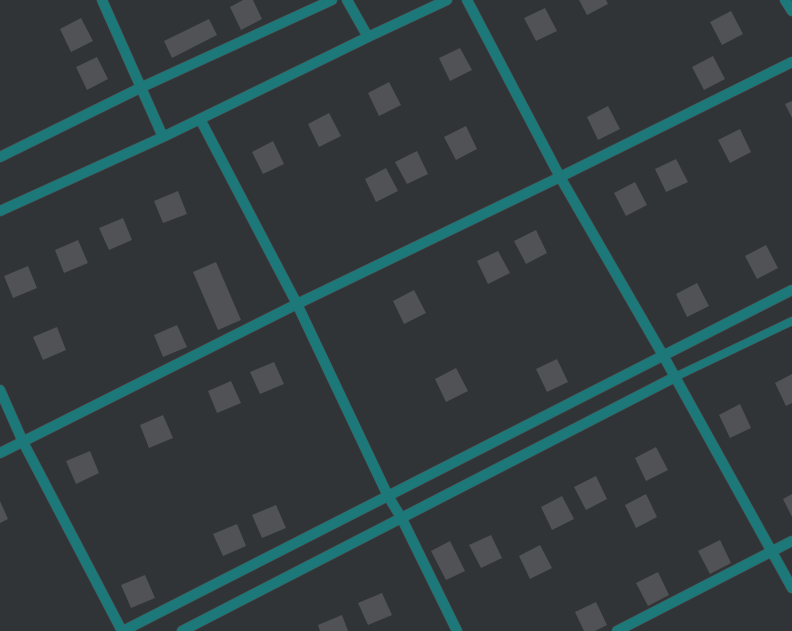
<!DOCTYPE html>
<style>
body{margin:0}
canvas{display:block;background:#303436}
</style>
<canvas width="792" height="631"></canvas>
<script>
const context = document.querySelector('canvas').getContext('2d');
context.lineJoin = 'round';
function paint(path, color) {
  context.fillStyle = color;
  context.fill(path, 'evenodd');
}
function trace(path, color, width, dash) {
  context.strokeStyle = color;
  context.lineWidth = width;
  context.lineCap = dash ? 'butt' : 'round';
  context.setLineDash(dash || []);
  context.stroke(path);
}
paint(new Path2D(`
 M243,0H253L262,19L241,30L230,7Z
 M579,0H606L608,4L587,15Z
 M545,8L557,31L536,41L524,18Z
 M731,11L743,34L722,45L710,22Z
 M81,18L93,41L71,52L60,29Z
 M209,19L217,35L172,58L164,41Z
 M460,48L472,70L450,81L439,58Z
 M713,56L725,79L704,90L692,67Z
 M97,57L108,79L87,90L76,67Z
 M389,82L401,105L379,116L368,93Z
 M792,101V118L785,104Z
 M608,106L620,129L598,140L587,117Z
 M329,113L341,136L319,147L308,124Z
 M466,126L477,149L456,160L444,137Z
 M740,129L751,152L730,163L718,140Z
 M273,141L284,164L263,174L252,152Z
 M417,151L428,174L407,184L395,162Z
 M676,159L688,182L666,192L655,169Z
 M386,168L398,191L376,202L365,179Z
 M635,182L647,205L626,216L614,193Z
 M178,191L187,214L163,223L154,201Z
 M123,218L132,240L109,250L99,228Z
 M536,230L547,253L526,264L514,241Z
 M78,240L88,263L64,273L55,250Z
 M766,245L778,268L757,279L745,256Z
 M498,251L510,273L488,284L477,261Z
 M216,262L241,320L218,330L193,272Z
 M28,266L37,288L13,298L4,276Z
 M697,283L709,306L687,317L676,294Z
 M414,290L426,313L404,324L393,301Z
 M177,325L187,347L163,357L154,335Z
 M57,327L66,350L43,360L33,337Z
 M557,359L568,382L547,392L536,369Z
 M274,362L284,384L260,394L250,372Z
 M456,368L468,391L446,402L435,379Z
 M792,374V403L786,406L775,383Z
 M231,381L241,403L217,413L208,391Z
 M740,404L751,428L730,438L719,415Z
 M163,415L173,438L149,448L140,425Z
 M656,447L668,470L646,481L635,458Z
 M90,451L99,473L76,484L66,461Z
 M596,476L607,499L586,510L574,487Z
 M646,494L657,517L636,528L625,505Z
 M792,494V517L783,499Z
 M562,496L574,519L552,530L541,507Z
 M0,501L8,519L0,523Z
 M276,505L286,528L262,538L252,515Z
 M237,524L246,546L223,556L213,534Z
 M491,535L502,558L481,568L469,545Z
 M720,540L731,563L710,574L698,551Z
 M450,541L465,571L446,580L431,551Z
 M540,545L552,568L530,579L519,556Z
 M658,572L669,595L648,606L636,583Z
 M145,575L155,598L131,608L121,585Z
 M382,593L392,615L368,625L358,603Z
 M596,602L607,625L595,631H584L575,612Z
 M342,615L348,631H320L318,625Z`), '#505255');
const service = new Path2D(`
 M675,377L792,321`);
const minor = new Path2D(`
 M102,0L163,137L200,119L297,304L388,496L402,519L457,631
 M467,0L560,177L664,357L792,588
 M785,0L792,11
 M368,37L447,0
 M200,119L368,37L347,0
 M0,157L142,87L332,0
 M0,211L163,137
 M0,390L23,442L122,631
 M0,453L297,304L560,177L792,62
 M123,631L792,290
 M182,631L675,377
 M617,631L792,541`);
trace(service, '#4c5052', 9);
trace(minor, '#4c5052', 11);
trace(service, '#1d7879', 8);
trace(minor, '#1d7879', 10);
</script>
